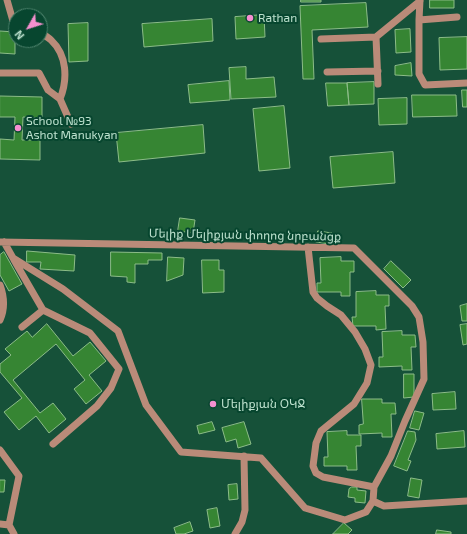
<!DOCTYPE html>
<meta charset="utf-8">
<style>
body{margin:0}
#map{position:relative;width:467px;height:534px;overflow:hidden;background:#165139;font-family:"Exo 2",sans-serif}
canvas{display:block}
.north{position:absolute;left:8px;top:8px;width:40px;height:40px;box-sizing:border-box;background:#07462f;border:1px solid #4f846e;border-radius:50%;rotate:231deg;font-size:11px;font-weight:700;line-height:16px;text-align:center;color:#bce0cd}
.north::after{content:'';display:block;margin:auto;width:14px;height:18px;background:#f690d0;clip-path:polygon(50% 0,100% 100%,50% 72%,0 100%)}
</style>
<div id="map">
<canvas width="467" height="534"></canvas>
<div class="north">N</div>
</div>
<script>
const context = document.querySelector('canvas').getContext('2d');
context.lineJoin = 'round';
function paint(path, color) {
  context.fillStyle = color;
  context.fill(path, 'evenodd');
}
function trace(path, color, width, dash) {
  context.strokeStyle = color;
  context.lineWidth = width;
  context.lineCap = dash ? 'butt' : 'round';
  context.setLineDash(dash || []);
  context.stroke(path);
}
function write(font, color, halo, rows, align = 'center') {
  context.font = font + ' "Exo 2","Noto Sans Armenian",sans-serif';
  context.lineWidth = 4;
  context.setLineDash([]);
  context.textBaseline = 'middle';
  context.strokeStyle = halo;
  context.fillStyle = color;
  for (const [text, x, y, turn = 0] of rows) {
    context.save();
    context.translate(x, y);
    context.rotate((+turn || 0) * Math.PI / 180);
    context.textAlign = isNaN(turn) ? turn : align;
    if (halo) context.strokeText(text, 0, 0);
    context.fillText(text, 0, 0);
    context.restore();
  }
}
const building = new Path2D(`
 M301,0H321V2H301Z
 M430,0H454V8H430Z
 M366,3L368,27L312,30L314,79H303L300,6Z
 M264,15L265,37L236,39L235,17Z
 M212,19L213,41L144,47L142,24Z
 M88,23V61L69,62L68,24Z
 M410,29L411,52L396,53L395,30Z
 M0,31L15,32V54L0,53Z
 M467,37V69L440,70L439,38Z
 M411,63L412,76L395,75V66Z
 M246,67V79L274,77L276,97L231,99L229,68Z
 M229,81L230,100L190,103L188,85Z
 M374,82V104L349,105L347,83Z
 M326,83H347L349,105L328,106Z
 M462,90H467V107H463Z
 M412,95H456L457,116L413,117Z
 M0,96L42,97V118L23,117L22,140H40V160L0,159V139L14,140L15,117H0Z
 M407,98V124L379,125L378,99Z
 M284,106L290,168L259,171L253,109Z
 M203,125L205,153L119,162L116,133Z
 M393,152L395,183L333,188L330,157Z
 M180,218L195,220L193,233L178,231Z
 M318,231L332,233L330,244L316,242Z
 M27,251L75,255L74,271L40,269L41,262H27Z
 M4,252L22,284L9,291L0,275V255Z
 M111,252L162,253V260H148V264H135V283L127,282V277L111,276Z
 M168,257L184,258L183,275L167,281Z
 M341,257V261H354V272H350V296H341V292H317V283H321L320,258Z
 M202,260H219V270H224V292L203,293Z
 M391,261L411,280L403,288L384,269Z
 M376,291V295H389V306H385L386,329L376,330V326H353L352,317H356V292Z
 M467,304V321H462L460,306Z
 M47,324L73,356L90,342L106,361L89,375L102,391L86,404L74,389L85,380L56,344L13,380L40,413L53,403L66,419L49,433L36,416L19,430L4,412L22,398L0,372V364L11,355L5,349L27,331L32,337Z
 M467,324V344L463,345L460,325Z
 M402,331V335H415L416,347H411L412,370H402V366L379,367V357H383L382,332Z
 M404,374H414V397L404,398Z
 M455,392L456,409L433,410L432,394Z
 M362,399H382V403H395L396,414H391L392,437H382V433L359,434V425L363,424Z
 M415,411L424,413L419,430L410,428Z
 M212,422L215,430L199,434L197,426Z
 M244,422L251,444L238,448L236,439L226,442L222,428Z
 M347,431V435H361V446H356L357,470H347V466H324V457H328L327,432Z
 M408,431L415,432L416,440L408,460L411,461L407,471L394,466Z
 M464,431L465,447L437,449L436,434Z
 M411,478L422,480L419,498L408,496Z
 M0,480H5L4,492H0Z
 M237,484L238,499L229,500L228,485Z
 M352,487H357V490L366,491L365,503L355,502V498L348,497L349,489Z
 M217,508L220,526L210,528L207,510Z
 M190,522L193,531L184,534H176L174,528Z
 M344,523L352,530L348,534H333Z
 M437,530L451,532V534H436Z`);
paint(building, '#368533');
trace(building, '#8cbc88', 1);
trace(new Path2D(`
 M7,0L13,21L16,24
 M420,0L419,20V74L425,85L467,83
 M419,20L457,17
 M40,33C44,35 48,37 51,40C67,55 68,79 60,99
 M376,37L378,84
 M321,39L376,37L420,1
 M327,72L378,71
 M0,73H39L48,90L60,99L71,124
 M0,242L354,248L412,306L419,317L423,342L424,379L405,421L391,456L374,487L373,501L384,506L467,501
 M4,242L13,258L63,289L118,331L146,405L181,452L261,458L305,508L345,520L366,512L373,501
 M308,247L313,292L317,298L327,306L341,315L355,332L365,349L371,365L367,383L354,404L321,431L316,443L313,466L316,473L323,477L374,487
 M14,260L43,310L22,327
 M0,285C4,296 5,309 0,320
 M43,310L90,333L119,369L111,388L97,406L53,444
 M0,450L19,476L18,481L9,525
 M0,524L9,525L14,534
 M235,534L242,522L245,510L244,456`), '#ba8b79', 7);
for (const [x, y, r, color] of [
 [250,18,4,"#f690d0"],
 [18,128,4,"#f690d0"],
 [213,404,4,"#f690d0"]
]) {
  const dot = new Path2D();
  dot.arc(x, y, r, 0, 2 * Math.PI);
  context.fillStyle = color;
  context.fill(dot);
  trace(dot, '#07462f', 1.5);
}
write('12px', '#bce0cd', '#07462f', [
 ["Rathan",258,18],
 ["School №93",26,121],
 ["Ashot Manukyan",26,135],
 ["Մելիքյան ՕԿՋ",221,404]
], 'left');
write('12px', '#bce0cd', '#07462f', [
 ["Մելիք Մելիքյան փողոց նրբանցք",245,235,1]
]);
</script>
